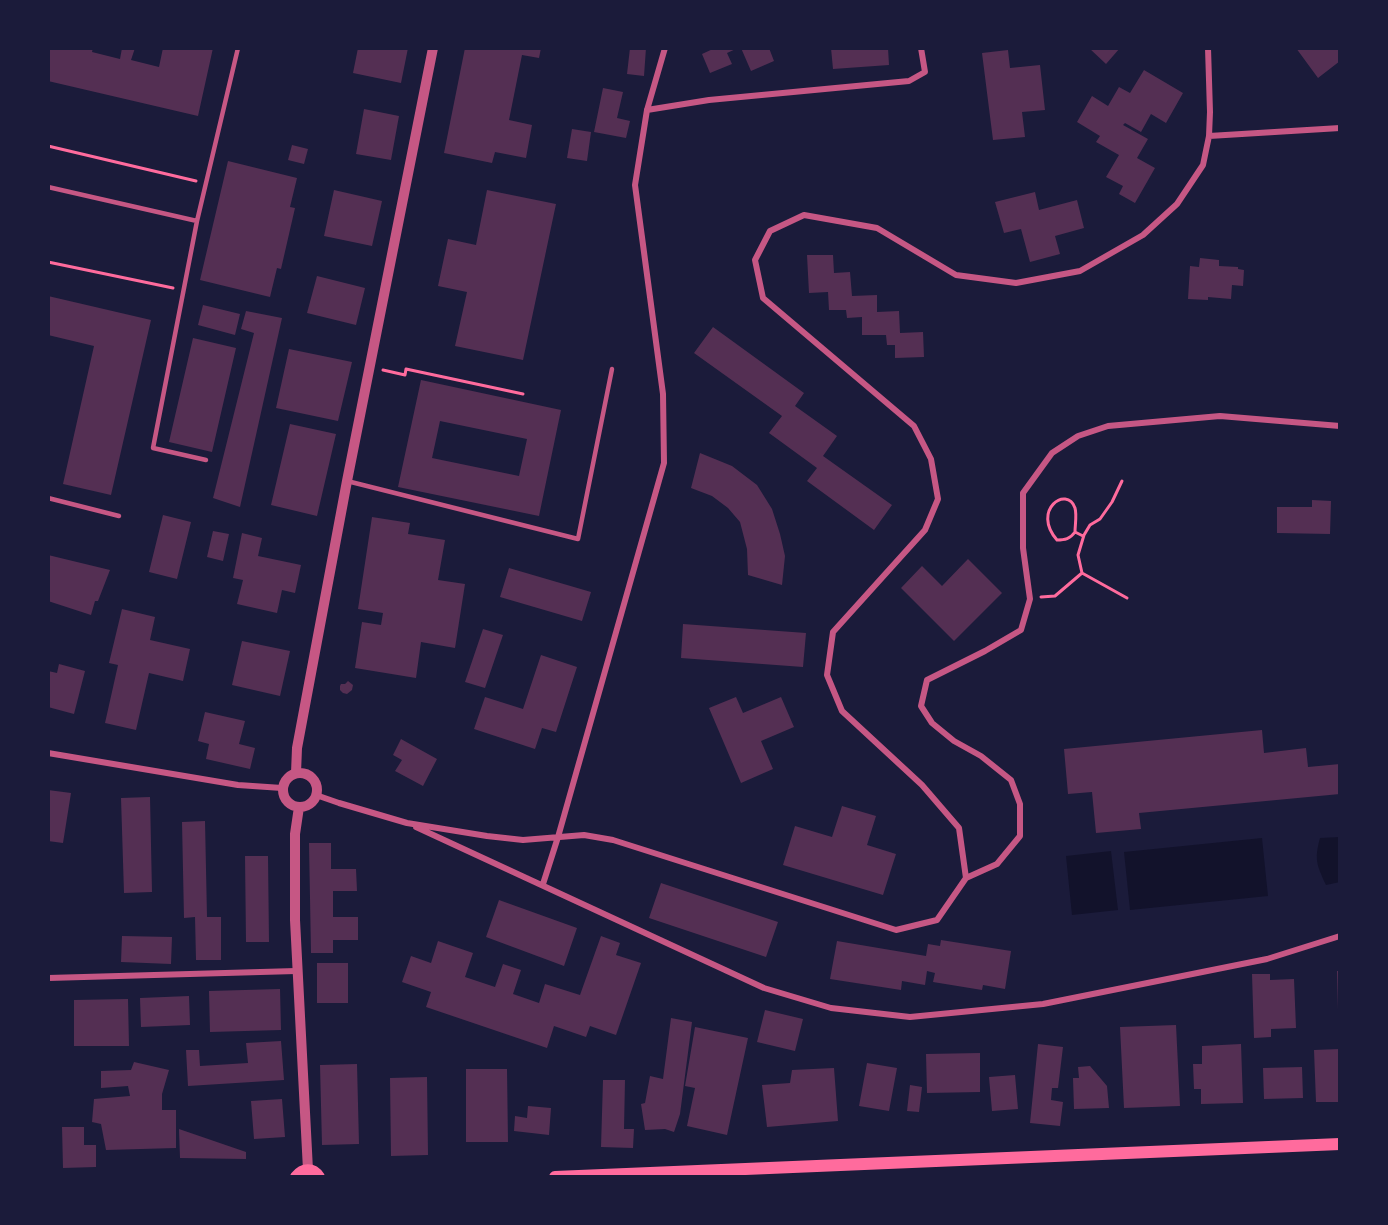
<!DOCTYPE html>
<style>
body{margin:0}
#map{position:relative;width:1388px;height:1225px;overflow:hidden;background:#1b1b3a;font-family:Karla,sans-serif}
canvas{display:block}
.frame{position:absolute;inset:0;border:50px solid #1b1b3a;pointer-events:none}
</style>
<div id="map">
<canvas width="1388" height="1225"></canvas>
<div class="frame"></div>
</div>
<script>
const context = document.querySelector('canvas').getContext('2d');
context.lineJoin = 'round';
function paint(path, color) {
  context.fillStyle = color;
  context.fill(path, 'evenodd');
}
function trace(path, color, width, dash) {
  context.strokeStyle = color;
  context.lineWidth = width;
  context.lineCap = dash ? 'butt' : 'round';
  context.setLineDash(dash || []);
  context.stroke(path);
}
paint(new Path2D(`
 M1340,837V882L1326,885C1317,865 1314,860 1320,838Z
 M1262,838L1268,896L1130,910L1124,852Z
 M1111,851L1118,910L1072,915L1066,856Z`), '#12122b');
paint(new Path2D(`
 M48,48H93L92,52L120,59L122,48H135L131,60L159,67L163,48H213L198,116L48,81Z
 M358,48H408L401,83L353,73Z
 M465,48H541L539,58L522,55L509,120L532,125L526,158L495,152L492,163L444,153Z
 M630,48H646L644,76L627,74Z
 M715,48H738L727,53L732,64L710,73L702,54Z
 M741,48H769L774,61L751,71Z
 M831,48H888L889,65L833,69Z
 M1089,48H1120L1106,64Z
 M1296,48H1340V61L1318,78Z
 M1008,50L1010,68L1040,65L1045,110L1022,112L1025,137L993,140L982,53Z
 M1144,70L1183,93L1166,123L1151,114L1141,132L1125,123L1123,125L1148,139L1137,158L1155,168L1135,203L1119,194L1123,186L1106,177L1119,155L1096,142L1100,136L1077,122L1092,96L1108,106L1119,87L1130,93Z
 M603,88L623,92L617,118L630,121L626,138L594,132Z
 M364,109L399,116L391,160L356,154Z
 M572,129L591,132L587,161L567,158Z
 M292,145L308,149L304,164L288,160Z
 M228,161L297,178L290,207L295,208L281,269L277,268L270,297L200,280Z
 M334,190L382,201L372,246L324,236Z
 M487,190L556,204L523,360L455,346L467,292L438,286L448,239L476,245Z
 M1035,192L1039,210L1077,200L1084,228L1055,236L1060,254L1030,262L1021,229L1004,233L995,202Z
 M807,255H833L834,273L850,272L852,296L877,295V312L899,311L900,333L923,332L924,357L895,358V345H887L886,335H862V317L847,318L846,310H829L828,292L809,293Z
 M1200,258L1219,260V266L1238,267V269L1244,270L1243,286L1232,285L1231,299L1208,297V300L1188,299L1190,266L1199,267Z
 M317,276L365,288L356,325L307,313Z
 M48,296L151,320L111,495L63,484L94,346L48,335Z
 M203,305L240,314L235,335L198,325Z
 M246,311L282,318L240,507L213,498L254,333L241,329Z
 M713,327L804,393L795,406L837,436L823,456L892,505L874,530L807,481L817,468L769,433L782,416L694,353Z
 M193,338L236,348L212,452L169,442Z
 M289,349L352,362L338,421L276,408Z
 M421,380L561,410L539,516L398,487ZM440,421L527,439L519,476L432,458Z
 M290,424L336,434L317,516L271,505Z
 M700,453L732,466L757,485L772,509L780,534L785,556L782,585L748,575L747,549L740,522L728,508L712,496L691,488Z
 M1312,500L1331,501L1330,534L1277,533V507H1312Z
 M163,515L191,522L177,579L149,572Z
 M372,517L410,523L408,534L445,540L438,580L465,584L455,648L421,642L416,678L355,668L362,622L381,625L383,613L358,609Z
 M213,531L229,534L223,561L207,557Z
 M242,533L262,538L258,556L301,565L295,593L282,590L277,613L237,604L243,580L233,578Z
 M48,555L110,570L98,601H95L91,615L48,601Z
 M968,559L1002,593L954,641L901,588L922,566L942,586Z
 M509,568L591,592L582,621L500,597Z
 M122,609L155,617L150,640L190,649L183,681L149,673L136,730L105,723L118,665L109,663Z
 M683,624L806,633L803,667L681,658Z
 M483,629L503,635L485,688L465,682Z
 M242,641L290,651L280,696L232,685Z
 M541,655L577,667L556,732L542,728L535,749L474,729L485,697L523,709Z
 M59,664L85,671L74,714L48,707V671L57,673Z
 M348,681L353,685L352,690L347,694L343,693L340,690V686L341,684H345Z
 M736,697L743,713L781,697L794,727L761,741L773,769L741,783L709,708Z
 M205,712L245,721L239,744L255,748L250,769L206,759L209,744L198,741Z
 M1262,730L1264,753L1306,748L1308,767L1340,764V794L1139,813L1141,829L1096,833L1092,792L1068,794L1064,749Z
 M401,739L437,759L423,786L395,771L402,760L393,755Z
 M48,790L71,793L63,843L48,841Z
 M150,797L152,892L124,893L121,798Z
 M842,806L876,816L867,845L896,854L883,895L783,865L795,826L832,837Z
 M205,821L207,917H221V960H196L195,917L184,918L182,822Z
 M309,843H331V869H356L357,891H333V917H358V940H333V953H311Z
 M245,856H268L269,942H246Z
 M661,883L778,922L766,957L649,918Z
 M499,900L577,928L564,966L486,937Z
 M122,936L172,937L171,964L121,962Z
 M601,936L620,943L616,955L641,963L616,1035L590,1026L586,1037L554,1026L547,1048L426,1007L431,992L402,982L411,956L431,963L438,941L473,953L465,977L495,987L503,964L521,970L513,994L539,1003L545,984L580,995Z
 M941,940L1011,951L1005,989L983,985L982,990L933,982L935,973L927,971L925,985L902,981L901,990L830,979L837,941L926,956L928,944L940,946Z
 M317,963H348V1003H317Z
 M1337,971H1340V1010H1338Z
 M1252,974H1270V980L1294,979L1296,1028L1271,1029V1037L1254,1038Z
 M280,989L281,1030L210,1032L209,991Z
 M189,996L190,1025L141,1027L140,998Z
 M128,999L129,1046H74V1000Z
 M765,1010L803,1019L795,1051L757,1042Z
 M671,1018L692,1022L680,1114L674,1132L665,1129L645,1130L641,1104L645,1103L650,1076L663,1079Z
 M1176,1025L1180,1106L1124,1108L1120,1027Z
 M695,1027L748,1038L727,1135L687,1126L695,1088L685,1086Z
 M281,1041L284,1080L188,1086L186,1050H199L200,1066L248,1063L246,1043Z
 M1038,1044L1063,1047L1058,1088H1052L1051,1100L1063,1102L1060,1126L1030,1123Z
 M1241,1044L1243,1103L1201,1104V1089H1194L1193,1064H1202V1046Z
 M1340,1049V1102H1316L1314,1050Z
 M980,1053V1092L927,1093L926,1054Z
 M134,1062L169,1070L162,1094V1110H176V1148L106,1150L101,1124L92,1122L94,1099L130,1096L128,1086L101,1088V1071L131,1070Z
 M867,1063L897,1068L889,1111L859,1106Z
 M357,1064L359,1144L322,1145L320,1065Z
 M1090,1066L1107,1086L1109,1108L1074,1109L1073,1078H1079L1078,1067Z
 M1302,1067L1303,1098L1264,1099L1263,1068Z
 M834,1068L838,1121L767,1127L762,1085L790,1083L792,1070Z
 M466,1069H507L508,1142H466Z
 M1015,1075L1018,1109L992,1111L989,1077Z
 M427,1077L428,1155L391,1156L390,1078Z
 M603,1080H625L624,1129H634L633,1148L601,1147Z
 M910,1085L922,1087L919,1112L907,1111Z
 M282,1099L285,1137L254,1139L251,1101Z
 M528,1106L551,1108L549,1135L514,1131L515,1116L527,1118Z
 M62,1127H84V1145H96V1167L63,1168Z
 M179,1129L246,1152V1159L180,1158Z`), '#542f53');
trace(new Path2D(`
 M48,146L196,181
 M48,262L173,288
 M383,370L405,375L406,369L523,394
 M1075,532C1070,539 1065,540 1057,540C1031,510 1067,485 1075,508C1077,515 1075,525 1075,532L1083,536
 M1082,573L1127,598
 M1041,597L1055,596L1082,573L1078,555L1084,535L1090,525L1100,519L1112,502L1122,481`), '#ff6b9d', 3);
trace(new Path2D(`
 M48,187L197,221
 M206,460L153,448L197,221L238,48
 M347,481L578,539L612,369
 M48,498L119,516`), '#c65784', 4.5);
trace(new Path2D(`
 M647,110L709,100L909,81L925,72L921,48
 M1209,136L1340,128
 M48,753L238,785L282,788
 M316,795L339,803L407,823L487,836L523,840L584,835L613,840L896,930L937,920L966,878L959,828L922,785L842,711L827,675L833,632L925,530L938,499L931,459L914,426L763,298L755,260L770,231L804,215L877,228L956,275L1016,283L1080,271L1143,235L1177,204L1203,165L1209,136L1210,112L1208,48
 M416,827L764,988L831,1008L910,1017L1043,1004L1267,959L1340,936
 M966,878L997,864L1020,836V804L1011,780L981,756L954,741L932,723L921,706L927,680L985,651L1021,630L1030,599L1023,548V493L1052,453L1078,436L1108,426L1220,416L1340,426
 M543,884L558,837L664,463L663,394L635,185L647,110L665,48
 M48,978L296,971`), '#c65784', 6);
trace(new Path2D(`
 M283 790a17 17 0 1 1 34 0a17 17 0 1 1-34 0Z
 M296,773L297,748L347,481L433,48
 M299,807L295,834V920L308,1170`), '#c65784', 10);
trace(new Path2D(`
 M296,1177C303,1168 313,1168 319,1177
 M555,1177L1340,1144`), '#ff6b9d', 12);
</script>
